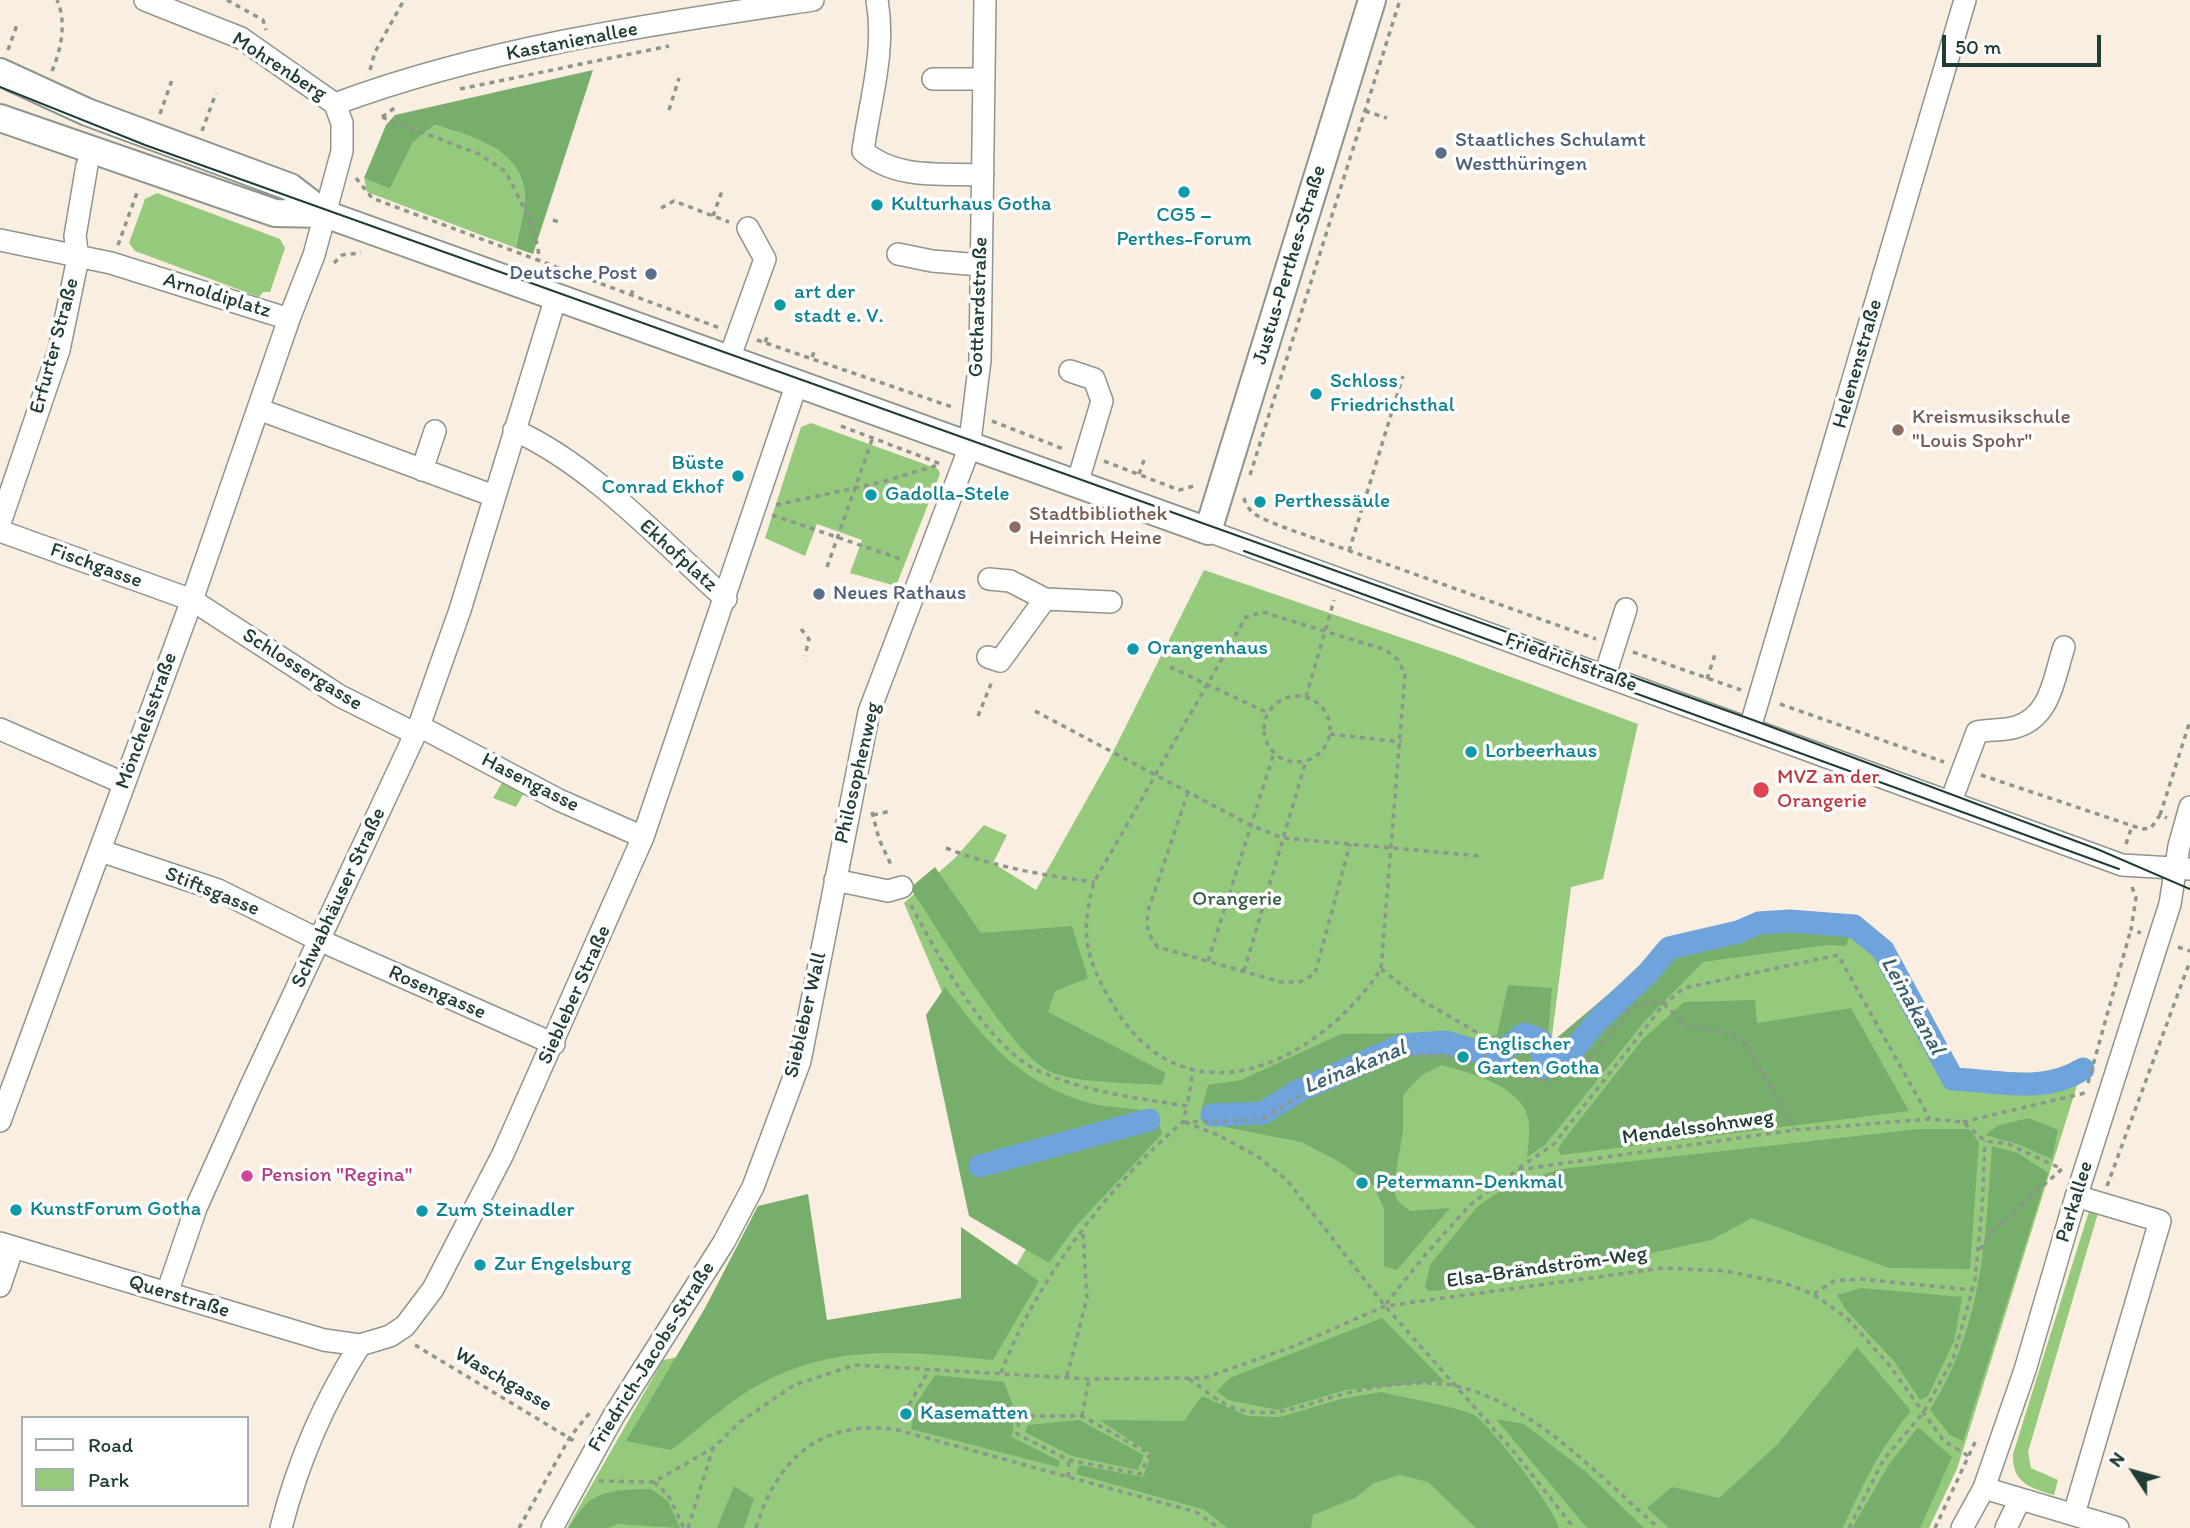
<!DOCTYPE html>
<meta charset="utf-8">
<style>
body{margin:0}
#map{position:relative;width:2190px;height:1528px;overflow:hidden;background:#faeee0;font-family:Itim,sans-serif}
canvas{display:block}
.legend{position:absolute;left:21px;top:1416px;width:228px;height:91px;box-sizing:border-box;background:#fff;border:2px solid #a5b1ae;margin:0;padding:9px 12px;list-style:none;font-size:21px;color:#1f3d34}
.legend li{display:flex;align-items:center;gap:14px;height:35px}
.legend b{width:35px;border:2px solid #a5b1ae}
.north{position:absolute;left:2099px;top:1437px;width:70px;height:70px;-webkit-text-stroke:5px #fff;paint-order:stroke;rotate:306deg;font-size:19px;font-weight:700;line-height:28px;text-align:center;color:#1f3d34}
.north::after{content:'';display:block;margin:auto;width:24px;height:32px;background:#1f3d34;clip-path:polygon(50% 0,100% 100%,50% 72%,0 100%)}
.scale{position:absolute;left:1942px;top:35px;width:159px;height:32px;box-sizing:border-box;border:4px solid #1f3d34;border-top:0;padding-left:9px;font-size:21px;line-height:24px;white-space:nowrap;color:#1f3d34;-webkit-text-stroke:5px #fff;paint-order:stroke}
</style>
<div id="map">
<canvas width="2190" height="1528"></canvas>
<ul class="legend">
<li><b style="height:9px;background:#fff"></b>Road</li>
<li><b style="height:19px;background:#95ca7c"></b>Park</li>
</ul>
<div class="north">N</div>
<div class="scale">50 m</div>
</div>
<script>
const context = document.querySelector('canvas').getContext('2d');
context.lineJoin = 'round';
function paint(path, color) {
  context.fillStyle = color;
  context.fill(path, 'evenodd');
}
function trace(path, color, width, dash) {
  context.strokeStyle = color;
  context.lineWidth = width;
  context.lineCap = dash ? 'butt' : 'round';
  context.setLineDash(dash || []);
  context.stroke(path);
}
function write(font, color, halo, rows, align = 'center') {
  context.font = font + ' Itim,sans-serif';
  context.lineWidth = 7;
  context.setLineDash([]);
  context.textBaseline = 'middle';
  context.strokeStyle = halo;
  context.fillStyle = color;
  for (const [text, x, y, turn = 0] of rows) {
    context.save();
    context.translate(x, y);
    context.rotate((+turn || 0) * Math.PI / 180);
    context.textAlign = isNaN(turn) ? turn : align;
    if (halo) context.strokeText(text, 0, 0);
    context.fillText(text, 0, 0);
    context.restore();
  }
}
paint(new Path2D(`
 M435,125C470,136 516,145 524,188C527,205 519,231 516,248L367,192L364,178L390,189L413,142Z
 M157,193L280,239L285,248L270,292H263L259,297L135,251L129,243L145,199Z
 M811,423L938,469L940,474L896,586L850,573L862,540L817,524L805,556L765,538L801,427Z
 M1204,570L1449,654L1638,724L1603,879L1571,887L1551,1044L1665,945L1754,918L1855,924L1887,949L1918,1012L1954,1069L2080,1076L1957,1469L1929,1528H567L663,1360L1001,1292L1095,1130L993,1078L942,992L904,903L955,858L984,825L1007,835L993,863L1036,890L1109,760Z
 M503,781L525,791L516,807L493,798Z
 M2090,1208L2098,1213L2028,1452L2031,1468L2058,1480L2054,1495C2029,1488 2012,1482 2013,1454Z`), '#95ca7c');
paint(new Path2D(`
 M593,70L533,254L516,248C519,231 527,205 524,188C516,146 470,136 435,125L413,142L390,189L364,178L386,125L395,115Z
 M935,867L981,933L1072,926L1088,978L1055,991L1048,1012L1166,1073L1161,1085C1129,1082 1077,1084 1049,1071C1012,1054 937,927 910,888Z
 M1754,919L1854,925L1846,946L1828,945L1703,962L1645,1021L1545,1145L1527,1157C1528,1145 1531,1129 1528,1118C1520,1085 1470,1073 1442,1065L1422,1075L1403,1095V1132L1393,1188L1397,1200L1410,1211L1450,1208L1397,1270L1384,1266V1209L1374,1186L1338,1161L1301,1142L1210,1124L1201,1112L1208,1085L1241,1080L1341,1034L1448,1033L1471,1040L1497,1035L1508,985L1552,988L1547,1046L1666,946Z
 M945,987C987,1043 1022,1085 1093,1104C1114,1109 1135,1106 1156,1114L1162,1134L1076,1226L1049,1263L969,1216L926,1015Z
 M1755,1000L1757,1023L1851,1008L1909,1111L1561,1155L1558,1150L1563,1141L1643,1039L1684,1002Z
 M2029,1118L2058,1130L2052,1159L2017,1144L1985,1135L1999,1125Z
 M1919,1129H1969L1979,1142L1970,1269L1889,1268L1752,1218L1711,1240L1611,1262L1434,1291H1428L1425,1287L1430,1265L1477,1207L1512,1183L1562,1169Z
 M1992,1146L2018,1153L2048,1173L1963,1441L1950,1435L1930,1410C1983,1325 1985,1242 1992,1146Z
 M808,1194L827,1320L961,1298V1227L1039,1281L993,1360C913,1352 836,1343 762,1383C730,1400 700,1428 671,1450L626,1441L705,1308L758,1206Z
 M1861,1288L1962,1297L1954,1341L1928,1396L1920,1400L1894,1361L1846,1310L1837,1295Z
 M1382,1318L1444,1381L1346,1390L1278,1410L1228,1400L1217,1391L1230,1378Z
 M1857,1347L1911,1411C1881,1446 1862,1486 1843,1528H1669L1647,1508L1672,1487L1719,1498L1777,1445Z
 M935,1375L1004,1382L1015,1411L1012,1437L1060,1461L1058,1467L911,1429L915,1405Z
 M1382,1392C1400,1397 1464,1408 1476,1416C1494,1431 1554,1507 1559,1528H1476L1428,1482L1400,1475L1374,1483L1355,1498L1313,1515L1311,1528H1227L1205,1510L1076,1474L1079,1465L1143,1477L1151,1454L1100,1420L1184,1421L1202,1396L1248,1416L1280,1417L1341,1399Z
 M1496,1419L1524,1424L1585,1471L1644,1528H1587Z
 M1079,1420L1144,1455L1138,1470L1072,1456L1025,1432L1028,1425Z
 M1918,1427L1952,1457L1920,1528H1852L1888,1466Z
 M734,1486L754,1499L744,1528H717Z
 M651,1489L668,1501L680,1528L617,1524L608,1528H569C590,1489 610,1490 651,1489Z`), '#78ae6c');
trace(new Path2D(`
 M1212,1115L1263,1113L1300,1090L1403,1045L1446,1042L1495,1057L1524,1034L1540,1040L1544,1067L1565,1060L1598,1020L1648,973L1669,948L1738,932L1759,923L1789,921L1854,926L1883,950L1953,1079C1998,1081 2044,1094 2083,1069
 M980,1166L1149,1120`), '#6ea3db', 23);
const minor = new Path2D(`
 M145,0L241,38L335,104
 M877,0C886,52 870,99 863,151C896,180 941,173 983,175
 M933,79H984
 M335,104C488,47 653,24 813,0
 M0,240L111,263L289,319
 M898,254L932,261L981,265
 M729,359L765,259L748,228
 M1070,371L1094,379L1102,401L1077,484
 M258,409L494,496
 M514,430C592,465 662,542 726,599
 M422,470L435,431
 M0,523L59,350L78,258L75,236L87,165
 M0,531L192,600L340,696L416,734
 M1208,531L2122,865L2190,869
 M989,579L1010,581L1045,599L1111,602
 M988,657L1000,661L1045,599
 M1605,675L1626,609
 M419,726L559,800L643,837
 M1750,728L1965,0
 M0,729L123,783
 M1951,801L1977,732C1990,729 2003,731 2016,727C2051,717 2054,677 2064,647
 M101,851L218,890L319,940L554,1044
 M835,880L888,891L902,887
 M0,1121L192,600L289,319L314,255L342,151V123L335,104
 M0,1243L324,1340L360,1345L390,1336L405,1326L433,1289L503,1154L643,837L797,383
 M0,1286L13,1247
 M167,1293L196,1208L249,1090L419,726L460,610L556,297
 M1984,1488L2118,1528
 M2074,1514L2160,1221L2076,1196
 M281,1528C298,1461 323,1403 360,1345
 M552,1528L613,1417L724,1242L753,1187L800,1061L869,712L969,449L980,360L985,0
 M1962,1528L1984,1488L2025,1370L2071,1213L2170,904L2179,846L2190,807
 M2006,1528L2020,1499`);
const major = new Path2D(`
 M0,72L87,112L290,187L325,214
 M0,118L275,213L325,214L1208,531L1372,0`);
trace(minor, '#8c968a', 24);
trace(major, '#8c968a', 30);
trace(new Path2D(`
 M227,0L263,20L266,30
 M8,50L18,22
 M370,70L375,52L404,0
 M52,71C61,50 67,22 57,0
 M460,89L669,46
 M669,110L679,78
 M1365,111L1387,118
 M160,114L173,77
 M382,117L396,107
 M382,117L479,154L506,172L528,216L538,247L539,261
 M202,131L216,93
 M356,178L372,198L720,328
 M661,208L674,201L729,222
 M713,216L722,191
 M553,220L562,223
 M118,245L138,190
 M334,263L342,255L361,253
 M631,295L634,287
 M757,340L955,408
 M765,342L769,333
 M812,357L815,350
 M992,421L1066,450
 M841,426L941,464
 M1104,461L1179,490L1198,485
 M1139,474L1144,460
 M1250,475L1400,0
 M1244,498C1248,516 1267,520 1283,527L1596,639
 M776,505L882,482L938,465
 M772,515L904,560
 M1349,551L1403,376
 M827,567L873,437
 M1263,612L1386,650L1398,660L1405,674L1381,969C1317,1065 1184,1128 1112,1003C1085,957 1080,934 1094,882L1246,617Z
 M801,629L809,639L805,656
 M1633,652L1741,690
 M1170,667L1268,713
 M1707,679L1716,651
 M1264 729a33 33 0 1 1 66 0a33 33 0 1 1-66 0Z
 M1306,697L1334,600
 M1780,704L1944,762
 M1035,711L1250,825L1283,838L1481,856
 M978,716L993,679
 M1330,734L1401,742
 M1981,775L2142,829L2151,828L2160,815L2167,818
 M1188,792L1148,911C1146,926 1147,935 1158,947L1281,982H1300L1315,974L1350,844
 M872,812L879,839L892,867
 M873,815L891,811
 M2160,815L2190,721
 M2126,844L2132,826
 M946,848C994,867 1042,875 1094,882
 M2132,887L2136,898L2131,929L2141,933
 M911,905C936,952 988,1048 1037,1070C1084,1092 1136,1098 1187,1106L1193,1072
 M2178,947L2190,951
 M1208,961L1274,753
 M1381,969L1421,1000L1480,1034L1488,1070
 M1244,971L1306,761
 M2088,1083L2131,929
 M1183,1122L1261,1120L1300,1096L1400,1054L1456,1057L1489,1071L1546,1081L1578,1070L1632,1007L1655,1001L1664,1004L1684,988L1838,955L1930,1119
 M1185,1122L1218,1135L1257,1156L1287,1180L1385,1306L1515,1453L1574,1528
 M1963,1122L2089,1092
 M1519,1168L1554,1144L1664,1004L1685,1024L1728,1033L1744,1043L1794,1129
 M2107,1186L2190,961
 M1814,1294L1834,1281L1860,1279L1972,1290
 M1386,1304L1425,1255L1471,1204L1517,1170L1794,1130L1930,1119L1963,1122L1985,1141L2008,1144L2062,1169L1995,1228L1978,1253
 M415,1345L576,1442
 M1001,1373C1034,1284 1110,1183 1183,1122L1187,1106
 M1067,1376L1087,1298L1083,1234
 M1189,1379C1203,1388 1219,1403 1234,1408C1276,1421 1304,1404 1343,1394C1375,1386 1428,1378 1460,1387C1538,1407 1599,1477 1659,1528
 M909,1405L929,1370
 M1020,1416H1082L1150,1454L1140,1474L1069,1460L1017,1434Z
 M1082,1416L1089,1379
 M1068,1477L1069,1460
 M599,1481L654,1482L713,1448L740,1422L794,1385L855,1365L1089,1379L1204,1378L1292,1347L1385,1306L1663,1268L1726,1271L1784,1283L1813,1294L1847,1318L1889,1365L1944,1441L1970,1457
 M654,1482L668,1495L684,1528
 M519,1528L570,1437L592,1410
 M688,1528L713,1448
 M756,1528C777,1458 822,1418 898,1430L1196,1512L1219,1528
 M1849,1528L1884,1459L1923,1413L1953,1359L1975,1280L1982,1208L1985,1141
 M1935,1528L1977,1438`), '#8c968a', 3.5, [5, 5]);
trace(minor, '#fff', 21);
trace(major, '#fff', 26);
trace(new Path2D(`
 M0,87L145,145L1753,720L2097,849L2190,889
 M1244,551L2119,869`), '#1f3d34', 2);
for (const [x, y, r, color] of [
 [1441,153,7,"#5c6f8a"],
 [1184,192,7,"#0f9aa8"],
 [877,205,7,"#0f9aa8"],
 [651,274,7,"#5c6f8a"],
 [780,305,7,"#0f9aa8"],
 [1316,394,7,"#0f9aa8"],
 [1898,430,7,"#8d6e63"],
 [738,476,7,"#0f9aa8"],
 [871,495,7,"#0f9aa8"],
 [1260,502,7,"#0f9aa8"],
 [1015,527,7,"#8d6e63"],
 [819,594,7,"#5c6f8a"],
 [1133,649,7,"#0f9aa8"],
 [1471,752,7,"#0f9aa8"],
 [1761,790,9,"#e0444e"],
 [1463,1057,7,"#0f9aa8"],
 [247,1176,7,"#d1479c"],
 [1362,1183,7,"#0f9aa8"],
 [16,1210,7,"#0f9aa8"],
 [422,1211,7,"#0f9aa8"],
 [480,1265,7,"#0f9aa8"],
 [906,1414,7,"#0f9aa8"]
]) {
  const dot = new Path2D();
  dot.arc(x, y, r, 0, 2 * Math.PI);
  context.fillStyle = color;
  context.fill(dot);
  trace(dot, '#fff', 2.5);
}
write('21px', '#1f3d34', '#fff', [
 ["Kastanienallee",572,42,-11],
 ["Mohrenberg",279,67,33],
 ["Justus-Perthes-Straße",1290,265,-73],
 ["Arnoldiplatz",217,296,17],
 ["Gotthardstraße",979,307,-88],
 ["Erfurter Straße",55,346,-75],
 ["Helenenstraße",1858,364,-74],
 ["Ekhofplatz",678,556,42],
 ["Fischgasse",96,566,20],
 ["Friedrichstraße",1571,663,20],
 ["Schlossergasse",302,670,32],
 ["Mönchelsstraße",147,721,-70],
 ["Philosophenweg",858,773,-77],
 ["Hasengasse",530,783,27],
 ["Stiftsgasse",212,892,22],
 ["Schwabhäuser Straße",339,898,-65],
 ["Rosengasse",437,993,24],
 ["Siebleber Straße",575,995,-66],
 ["Siebleber Wall",806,1015,-77],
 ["Mendelssohnweg",1698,1128,-8],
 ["Parkallee",2075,1202,-73],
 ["Elsa-Brändström-Weg",1547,1268,-8],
 ["Querstraße",179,1297,17],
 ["Friedrich-Jacobs-Straße",652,1357,-58],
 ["Waschgasse",503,1380,30]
]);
write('21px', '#4e5e75', '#fff', [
 ["Staatliches Schulamt",1455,141],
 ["Westthüringen",1455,165],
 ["Deutsche Post",637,274,"right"],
 ["Neues Rathaus",833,594]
], 'left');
write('21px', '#0d838f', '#fff', [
 ["Kulturhaus Gotha",891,205],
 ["CG5 –",1184,216,"center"],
 ["Perthes-Forum",1184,240,"center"],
 ["art der",794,293],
 ["stadt e. V.",794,317],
 ["Schloss",1330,382],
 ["Friedrichsthal",1330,406],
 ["Büste",724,464,"right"],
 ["Conrad Ekhof",724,488,"right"],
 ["Gadolla-Stele",885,495],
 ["Perthessäule",1274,502],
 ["Orangenhaus",1147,649],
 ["Lorbeerhaus",1485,752],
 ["Englischer",1477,1045],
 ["Garten Gotha",1477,1069],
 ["Petermann-Denkmal",1376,1183],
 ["KunstForum Gotha",30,1210],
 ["Zum Steinadler",436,1211],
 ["Zur Engelsburg",494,1265],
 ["Kasematten",920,1414]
], 'left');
write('21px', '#785e54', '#fff', [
 ["Kreismusikschule",1912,418],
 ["\"Louis Spohr\"",1912,442],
 ["Stadtbibliothek",1029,515],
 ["Heinrich Heine",1029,539]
], 'left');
write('21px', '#be3a42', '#fff', [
 ["MVZ an der",1777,778],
 ["Orangerie",1777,802]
], 'left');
write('21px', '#3c6046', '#fff', [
 ["Orangerie",1237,900]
]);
write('21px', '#b23c85', '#fff', [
 ["Pension \"Regina\"",261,1176]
], 'left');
write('italic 23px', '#3b616e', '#fff', [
 ["Leinakanal",1912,1006,61],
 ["Leinakanal",1355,1068,-22]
]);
</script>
